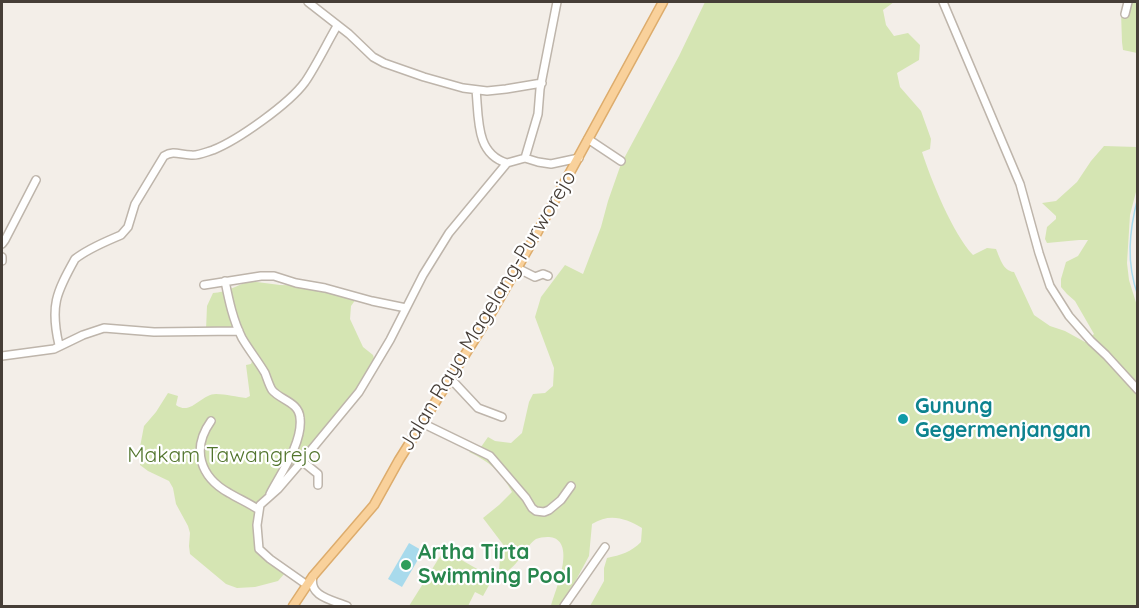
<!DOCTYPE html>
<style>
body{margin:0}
#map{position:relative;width:1139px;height:608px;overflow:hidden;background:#f3eee8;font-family:Quicksand,sans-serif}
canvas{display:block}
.frame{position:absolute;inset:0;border:3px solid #463e37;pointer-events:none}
</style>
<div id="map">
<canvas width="1139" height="608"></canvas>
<div class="frame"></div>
</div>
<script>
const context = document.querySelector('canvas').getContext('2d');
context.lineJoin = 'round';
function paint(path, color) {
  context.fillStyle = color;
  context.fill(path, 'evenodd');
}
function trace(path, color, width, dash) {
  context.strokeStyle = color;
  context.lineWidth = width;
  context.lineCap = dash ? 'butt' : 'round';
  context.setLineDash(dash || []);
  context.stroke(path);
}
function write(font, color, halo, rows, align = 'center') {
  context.font = font + ' Quicksand,sans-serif';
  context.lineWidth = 4.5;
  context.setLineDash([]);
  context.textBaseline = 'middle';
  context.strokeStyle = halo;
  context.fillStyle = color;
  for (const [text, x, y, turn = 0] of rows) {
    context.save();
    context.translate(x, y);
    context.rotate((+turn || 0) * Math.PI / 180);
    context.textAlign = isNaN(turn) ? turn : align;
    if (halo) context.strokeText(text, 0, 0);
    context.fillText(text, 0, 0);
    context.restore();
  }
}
paint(new Path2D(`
 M705,2H894L883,10L886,25L894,36L908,33L920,45L919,60L897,73L900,87L921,111L931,139L930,149L922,152C931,180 953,234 973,255L987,248L996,249C1000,258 1003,271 1014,272L1034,315L1050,326L1065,331L1085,342L1094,334L1075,301L1067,294L1061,287V279L1066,262L1078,256L1088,240H1079L1047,243L1045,239L1047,227L1056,219V216L1042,203L1056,201L1077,182L1091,161L1104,146L1137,147V188L1130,215L1127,263L1129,280L1138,309L1137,606H590L604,581V568L607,558C621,555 631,552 641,542L642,528C625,518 610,513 592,524L589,556L562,606H551C555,591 575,546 554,538C549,536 541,537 536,539C525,546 519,566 504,573L499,571L500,558L505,547L483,518L499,505L512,492C502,473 489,461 469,452L481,447L488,437L495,441L511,443L522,433L529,402L533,394L545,393L553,386L554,368L535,317L541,297L565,265L583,274L601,227L608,201L621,164L679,56Z
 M1129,2H1137V53L1123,50L1122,42L1121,12L1124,14Z
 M249,281L280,285L323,286L356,299L351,306L350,319L363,347L373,355L375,362L362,383L259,511V552L285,573L278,581L255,587L237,588L226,584L190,554L189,546L190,533L188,526L176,504L173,488L169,481L148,471L140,465V447L144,426L156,412L168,393L178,396L176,405C191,416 201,394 216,394C226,394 237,397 246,398L250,396L246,365L251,364L253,359L235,332L206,330L207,306L213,293C226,292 237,286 249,281Z
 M444,550L493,578L483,596L475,592L468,606H409Z`), '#d5e5b3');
paint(new Path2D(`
 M409,543L423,551L402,587L388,579Z`), '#a8daec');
trace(new Path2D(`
 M1138,197C1129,231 1126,263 1138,296`), '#a8daec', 1.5);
const minor = new Path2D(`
 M308,2L349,34L373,57L384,63L424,77L463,88L487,91L506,89L542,83
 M943,2L1020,184L1039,253L1050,286L1069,316L1091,341L1106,355L1138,390
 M1125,14L1128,2
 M476,90C479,117 475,154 507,163
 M588,139L621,161
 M525,158L538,162L551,164L579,158
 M2,244L5,240L36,180
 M2,257V261
 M517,268L535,277L543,274L548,276
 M225,281C229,301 233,320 242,338C249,350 258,361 265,373C267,378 269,385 272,390C280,400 299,402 300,418C303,442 281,473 270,494
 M204,285L261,276H274L296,283L325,288L372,301L406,308
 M59,345C50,306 56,293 75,259C89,248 105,242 121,235L128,227L135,204L164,156C174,150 180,155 191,155C198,156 206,152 213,150C238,140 289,104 305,82C316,66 327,43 337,26
 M2,356L54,349L83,335L104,328L154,332L239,331
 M449,377L478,408L502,417
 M211,421C191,449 200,477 229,493C239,499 249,503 259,510
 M422,423L490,456L526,498L532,508L536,511L544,512L549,510L561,500L571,486
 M302,461L318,474V485
 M313,576C308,597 333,600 347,606
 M307,585L270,559L259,549L257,525L260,505L278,489L302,461L359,392L390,340L423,275L449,233L507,163L525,158L538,114L540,89L557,2
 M564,606L605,547`);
const major = new Path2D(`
 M293,606L313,576L374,505L399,460L493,310L532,242L663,2`);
trace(minor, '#beb5ab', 10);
trace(major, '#ddac6c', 11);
trace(minor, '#fff', 7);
trace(major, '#f9d19b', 8);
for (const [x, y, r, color] of [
 [903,419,6,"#0f9aa8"],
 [406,565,6,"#2e9e5b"]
]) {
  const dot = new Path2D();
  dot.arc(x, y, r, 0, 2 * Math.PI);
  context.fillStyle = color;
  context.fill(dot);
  trace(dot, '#fff', 2);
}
write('21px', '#463e37', '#fff', [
 ["Jalan Raya Magelang-Purworejo",488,311,-59]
]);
write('bold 21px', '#0d838f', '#fff', [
 ["Gunung",915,407],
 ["Gegermenjangan",915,431]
], 'left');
write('21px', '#52752d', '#fff', [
 ["Makam Tawangrejo",224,456]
]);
write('bold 21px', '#27864d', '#fff', [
 ["Artha Tirta",418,553],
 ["Swimming Pool",418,577]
], 'left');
</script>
